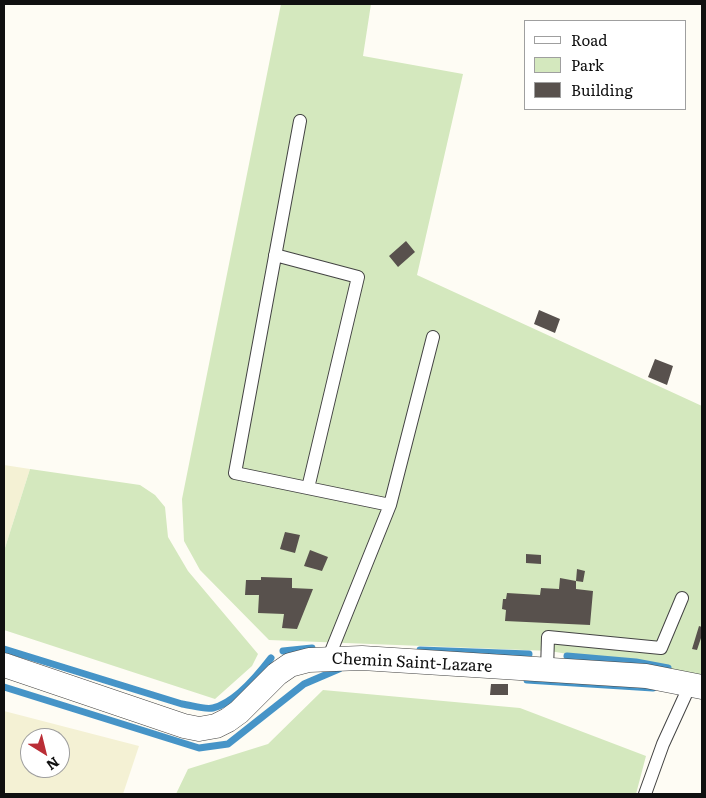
<!DOCTYPE html>
<style>
body{margin:0}
#map{position:relative;width:706px;height:798px;overflow:hidden;background:#fefcf4;font-family:Literata,serif}
canvas{display:block}
.frame{position:absolute;inset:0;border:5px solid #101010;pointer-events:none}
.legend{position:absolute;left:524px;top:20px;width:162px;height:90px;box-sizing:border-box;background:#fff;border:1px solid #9f9f9f;margin:0;padding:6px 9px;list-style:none;font-size:15px;color:#101010}
.legend li{display:flex;align-items:center;gap:10px;height:25px}
.legend b{width:25px;border:1px solid #9f9f9f}
.north{position:absolute;left:20px;top:728px;width:50px;height:50px;box-sizing:border-box;background:#fff;border:1px solid #9f9f9f;border-radius:50%;rotate:144deg;font-size:14px;font-weight:700;line-height:20px;text-align:center;color:#101010}
.north::after{content:'';display:block;margin:auto;width:18px;height:22px;background:#ba2e36;clip-path:polygon(50% 0,100% 100%,50% 72%,0 100%)}
</style>
<div id="map">
<canvas width="706" height="798"></canvas>
<div class="frame"></div>
<ul class="legend">
<li><b style="height:6px;background:#fff"></b>Road</li>
<li><b style="height:14px;background:#d4e8be"></b>Park</li>
<li><b style="height:14px;background:#58514d"></b>Building</li>
</ul>
<div class="north">N</div>
</div>
<script>
const context = document.querySelector('canvas').getContext('2d');
context.lineJoin = 'round';
function paint(path, color) {
  context.fillStyle = color;
  context.fill(path, 'evenodd');
}
function trace(path, color, width, dash) {
  context.strokeStyle = color;
  context.lineWidth = width;
  context.lineCap = dash ? 'butt' : 'round';
  context.setLineDash(dash || []);
  context.stroke(path);
}
function write(font, color, halo, rows, align = 'center') {
  context.font = font + ' Literata,serif';
  context.lineWidth = 5;
  context.setLineDash([]);
  context.textBaseline = 'middle';
  context.strokeStyle = halo;
  context.fillStyle = color;
  for (const [text, x, y, turn = 0] of rows) {
    context.save();
    context.translate(x, y);
    context.rotate((+turn || 0) * Math.PI / 180);
    context.textAlign = isNaN(turn) ? turn : align;
    if (halo) context.strokeText(text, 0, 0);
    context.fillText(text, 0, 0);
    context.restore();
  }
}
paint(new Path2D(`
 M4,465L30,469L4,551Z
 M4,711L139,746L123,794H4ZM30,738H60V768H30Z`), '#f4f1d4');
paint(new Path2D(`
 M281,4H371L363,56L463,74L417,275L702,406V677L550,651L269,640L200,570L184,541L182,499Z
 M30,469L140,485L155,495L165,507L168,537L188,571L258,654L252,666L215,699L4,630V551Z
 M323,690L520,708L646,756L636,794H176L188,769L268,744Z`), '#d4e8be');
trace(new Path2D(`
 M4,649L182,704C191,705 204,710 213,708C235,703 258,675 271,658
 M420,650L529,654
 M283,651L312,648
 M567,656L636,662L668,668
 M527,680L653,688
 M4,687L199,748L228,744L304,684L339,669`), '#4694c7', 7);
paint(new Path2D(`
 M406,241L415,252L398,267L389,256Z
 M539,310L560,319L555,333L534,324Z
 M655,359L673,366L667,385L648,377Z
 M285,532L300,535L295,553L280,549Z
 M310,550L328,557L322,571L304,566Z
 M526,554L541,555V564L526,563Z
 M577,569L585,571L583,582L576,581V589L593,591L590,625L505,621L506,610L502,609L503,599H506L507,593L540,595L541,588L559,589L560,578L576,581Z
 M261,577L292,578V588L313,589L297,629L282,628L284,614L258,613L259,595H245L246,580H261Z
 M699,626L702,627V635L697,650L692,649Z
 M491,684H508V695H490Z`), '#58514d');
const service = new Path2D(`
 M300,121L235,473L390,505L328,659
 M275,255L358,277L308,488
 M390,505L433,337
 M547,670L548,637L661,648L682,598
 M645,794L663,744L690,685`);
const minor = new Path2D(`
 M4,665L184,726L199,729L216,726L228,720L239,712L277,674L290,665L309,660L362,658L646,676L702,687`);
trace(service, '#434343', 14);
trace(minor, '#434343', 25);
trace(service, '#fff', 12);
trace(minor, '#fff', 24);
write('16px', '#101010', '#fff', [
 ["Chemin Saint-Lazare",412,663,3]
]);
</script>
